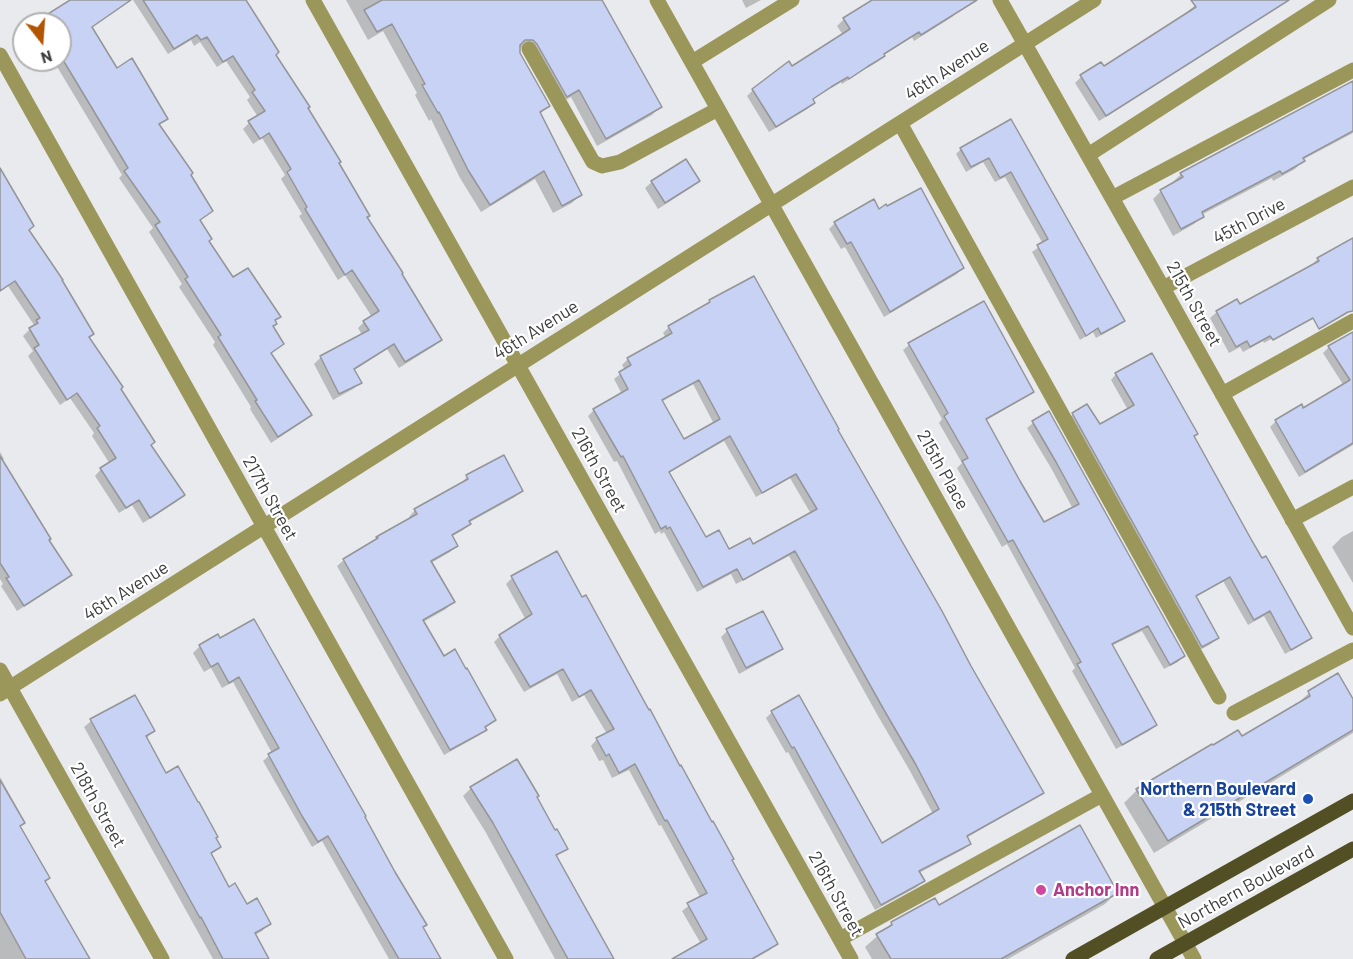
<!DOCTYPE html>
<style>
body{margin:0}
#map{position:relative;width:1353px;height:959px;overflow:hidden;background:#e9eaed;font-family:Barlow,sans-serif}
canvas{display:block}
.north{position:absolute;left:12px;top:12px;width:60px;height:60px;box-sizing:border-box;background:#fff;border:2px solid #b1b1b2;border-radius:50%;rotate:163deg;font-size:16px;font-weight:700;line-height:24px;text-align:center;color:#3c3d3e}
.north::after{content:'';display:block;margin:auto;width:21px;height:27px;background:#b25400;clip-path:polygon(50% 0,100% 100%,50% 72%,0 100%)}
</style>
<div id="map">
<canvas width="1353" height="959"></canvas>
<div class="north">N</div>
</div>
<script>
const context = document.querySelector('canvas').getContext('2d');
context.lineJoin = 'round';
function paint(path, color) {
  context.fillStyle = color;
  context.fill(path, 'evenodd');
}
function trace(path, color, width, dash) {
  context.strokeStyle = color;
  context.lineWidth = width;
  context.lineCap = dash ? 'butt' : 'round';
  context.setLineDash(dash || []);
  context.stroke(path);
}
function write(font, color, halo, rows, align = 'center') {
  context.font = font + ' Barlow,sans-serif';
  context.lineWidth = 4.5;
  context.setLineDash([]);
  context.textBaseline = 'middle';
  context.strokeStyle = halo;
  context.fillStyle = color;
  for (const [text, x, y, turn = 0] of rows) {
    context.save();
    context.translate(x, y);
    context.rotate((+turn || 0) * Math.PI / 180);
    context.textAlign = isNaN(turn) ? turn : align;
    if (halo) context.strokeText(text, 0, 0);
    context.fillText(text, 0, 0);
    context.restore();
  }
}
paint(new Path2D(`
 M73,0H90L102,19L91,28L116,70L166,118L158,126L211,211L199,221L208,241L233,279L279,317L274,321L272,327L282,344L270,354L310,415L304,421L271,443L250,409L251,407L213,345L215,342L179,287L182,284L149,232L153,228L119,178L122,175L53,60H60V24H37Z
 M133,0H244L275,55L306,108L366,218L440,340L434,346L399,368L387,349L353,371L360,383L353,389L333,400L314,364L321,357L362,335L358,328L364,322L372,317L345,275L338,280L299,216L302,214L281,179L285,175L262,138L253,144L243,129L249,123L258,117L247,100L250,97L226,61L217,67L200,42L194,46L191,40L168,54Z
 M346,0H600L660,107L652,115L597,146L571,97L558,104L525,48L517,47L519,54L548,106L539,115L580,195L572,203L553,213L535,179L481,212L460,178L431,119L429,121L415,95L417,93L383,31L368,40Z
 M742,0H761L746,8Z
 M893,0H952L959,10L952,17L914,41L912,37L883,55L877,62L859,73L842,84L841,82L812,100L813,103L807,109L769,132L747,96L753,90L843,35L837,26L844,19L872,2Z
 M1202,0H1290L1099,121L1075,83L1081,77L1103,68L1189,13L1188,11Z
 M1353,83V133L1302,160L1303,161L1295,169L1273,181L1272,178L1201,215L1202,217L1194,224L1173,236L1153,199L1161,191L1174,184L1173,182L1181,174Z
 M1011,121L1123,320L1118,326L1096,338L1093,332L1080,340L1032,252L1043,244L1005,177L995,182L983,162L966,172L956,154L961,149Z
 M0,171L28,231L92,334L88,338L150,445L183,495L176,502L143,523L132,505L119,513L95,476L101,469L110,464L92,436L94,433L70,398L60,405L40,375L28,356L33,351L23,336L34,325L8,286L0,292Z
 M698,180L692,187L658,209L645,188L652,182Z
 M878,211L962,268L957,274L884,317L845,247L841,249L829,229L835,223Z
 M1353,240V294L1264,343L1263,341L1243,352L1240,347L1229,353L1210,318L1217,312L1239,306L1311,265L1318,259Z
 M710,301L836,430L970,667L1042,792L1036,798L966,838L969,843L964,849L919,873L923,881L917,887L875,910L788,752L786,753L766,718L772,712L799,697L881,845L933,814L910,771L878,716L789,556L736,584L731,574L697,592L664,532L661,534L660,531L655,534L617,461L614,462L588,416L594,410L622,394L614,379L625,370L622,365L628,359L666,338L663,333L669,327L706,306ZM693,384L714,424L683,441L661,402ZM724,441L756,497L790,478L811,514L752,546L729,551L706,539L668,473Z
 M1353,339V445L1299,477L1270,427L1276,421L1303,410L1344,386L1323,353L1329,347Z
 M909,345L1032,391L1026,397L985,421L1043,524L1073,509L1051,468L1027,428L1033,423L1183,656L1178,662L1164,669L1142,631L1111,646L1155,725L1149,731L1116,749L1072,671L1075,668L1019,566L1007,544L1002,547L957,468L962,463L939,423L942,419L903,350Z
 M1116,374L1193,437L1262,560L1310,638L1304,643L1285,654L1264,616L1248,625L1223,581L1195,597L1217,638L1211,644L1196,652L1067,420L1073,414L1099,426L1128,410L1111,380Z
 M0,452L4,459L2,461L48,540L70,575L64,581L17,611L1,586L3,584L0,579Z
 M467,477L521,491L515,497L468,523L469,524L463,530L451,537L456,546L450,552L431,563L453,602L446,609L423,622L443,658L494,720L484,729L485,730L478,736L444,755L337,566L344,560L372,543L377,538L410,519L409,517L415,510L461,484V483Z
 M1353,531V583L1332,547L1342,537Z
 M512,578L731,860L776,944L770,950L754,959H677L701,944L682,911L700,897L661,825L659,826L629,770L612,778L603,760L599,761L591,746L597,739L607,734L584,695L572,702L557,674L524,692L494,642L500,636L526,620L506,584Z
 M727,631L781,649L774,655L739,674L721,637Z
 M218,636L421,928L439,959H389L322,841L312,847L263,761L272,753L233,682L222,688L211,668L204,672L193,653L200,646Z
 M1309,693L1353,702V733L1154,853L1124,803L1137,790L1242,739L1296,705Z
 M134,697L153,731L147,738L165,775L214,838L219,847L210,855L229,889L246,906L269,924L262,931L255,935L267,959H213L84,727L91,721Z
 M0,777L20,813L18,814L19,827L44,882L87,959H0Z
 M471,788L536,797L554,832L566,848L556,857L612,959H555L485,831L463,796Z
 M1117,892L1105,904L1008,959H872L865,947L892,923L938,907Z`), '#0003');
const building = new Path2D(`
 M70,0H131L92,27L117,68L132,58L168,119L159,124L193,173L191,175L213,211L200,220L212,239L209,241L233,277L248,268L281,317L275,320L277,324L273,326L284,344L271,353L312,415L278,437L255,401L257,400L218,337L221,335L185,279L188,277L155,225L160,222L124,171L128,168L60,55V24H32Z
 M143,0H246L279,52L276,55L310,107L308,108L341,162L339,163L370,216L367,217L403,273L402,274L442,340L405,362L394,344L354,369L362,383L339,394L320,356L369,330L363,321L379,311L352,270L345,275L305,209L307,207L287,172L291,169L269,133L260,139L248,121L265,111L252,92L255,90L233,56L223,62L207,37L201,40L197,35L174,49Z
 M382,0H602L662,107L606,139L579,90L567,97L537,44L533,40H525L520,45V53L550,106L540,112L582,195L562,206L544,171L490,205L468,170L439,112L438,113L422,85L425,84L392,24L377,32L364,10Z
 M872,0H977L921,35L919,32L884,54L885,56L867,67L849,79L848,77L831,87L813,99L815,103L776,127L752,89L789,61L792,66L850,29L843,18Z
 M1191,0H1289L1106,116L1080,75L1101,62L1104,66L1196,7Z
 M1353,81V131L1303,158L1305,161L1282,174L1280,171L1202,212L1204,217L1181,229L1160,190L1183,177L1180,173Z
 M1011,119L1125,321L1101,334L1098,328L1086,336L1037,245L1048,239L1011,172L1000,178L989,158L971,167L960,148Z
 M686,159L700,181L665,203L651,181Z
 M0,168L34,226L29,230L63,280H62L94,334L89,337L123,387L121,389L155,442L151,445L185,495L150,518L139,500L126,508L100,468L116,458L97,428L100,426L77,393L67,400L34,348L39,345L29,328L38,323L36,320L40,318L15,281L0,291Z
 M921,188L964,268L890,312L851,242L847,244L834,222L874,199L879,209L886,204L887,206Z
 M1353,238V311L1348,312L1319,329L1313,318L1273,340L1270,336L1250,347L1247,341L1236,347L1216,311L1237,299L1240,304L1319,261L1317,258Z
 M754,276L839,429L838,430L942,611L971,666L1044,793L967,836L971,844L919,871L925,881L881,905L794,747L792,748L771,711L799,695L882,843L939,809L916,765L884,710L795,551L743,580L737,569L703,587L670,527L667,529L666,526L661,529L623,456L621,457L593,409L628,389L619,372L631,365L627,358L672,333L668,326L710,302L709,300ZM699,380L720,419L684,439L662,400ZM730,436L762,493L796,474L817,509L753,544L750,538L729,549L719,530L706,537L669,472Z
 M984,301L1034,392L986,419L1020,481L1044,522L1079,504L1056,462L1032,421L1049,411L1185,656L1170,665L1148,626L1112,644L1157,725L1122,745L1077,664L1081,662L1024,560L1013,540L1008,542L962,461L968,458L944,416L948,413L908,343Z
 M1353,332V443L1305,472L1275,420L1302,404L1303,408L1350,380L1328,346Z
 M1152,353L1198,434L1194,436L1251,539L1262,558L1266,556L1312,638L1291,650L1270,611L1254,620L1230,577L1196,596L1219,638L1202,647L1072,413L1087,404L1100,424L1134,405L1115,373Z
 M504,455L523,491L469,521L471,524L452,535L458,546L431,561L455,602L423,620L444,656L455,649L466,669L467,668L496,720L485,727L487,730L450,750L343,559L378,538L376,537L417,514L414,509L468,479L466,475Z
 M0,456L51,539L49,540L72,575L24,606L6,578L9,577L0,563Z
 M557,551L582,597L586,595L649,710L650,709L680,766L681,765L712,822L713,821L734,859L732,860L778,944L752,959H672L707,939L687,903L707,893L667,820L665,821L635,764L619,773L609,754L606,756L596,738L614,729L591,690L579,697L563,669L530,687L499,635L532,614L511,576Z
 M763,611L783,649L746,668L726,629Z
 M254,619L366,816L365,817L395,872L427,925L423,927L441,959H399L328,836L318,842L302,816L268,754L279,748L239,677L229,683L218,663L211,667L199,645L218,634L220,638Z
 M1338,673L1353,699V730L1168,841L1136,789L1212,744L1213,745L1238,730L1242,736L1310,696L1308,691Z
 M135,695L155,731L146,736L166,773L178,766L198,802H199L218,837L216,838L221,847L211,853L229,887L235,883L247,904L257,898L271,924L255,933L269,959H223L201,917L200,918L90,719Z
 M517,759L539,796L537,797L555,830L557,829L568,849L556,855L614,959H568L493,823L470,787Z
 M0,780L25,823L20,826L50,878L45,881L90,959H26L0,912Z
 M1080,825L1118,893L1001,959H891L876,934L892,925L891,922L935,898L939,905Z`);
paint(building, '#c7d2f4');
trace(building, '#949598', 1.5);
trace(new Path2D(`
 M313,0L851,959
 M657,0L1194,959
 M1000,0L1163,288L1353,628
 M529,49L593,162L602,166L620,162L718,109
 M0,55L506,959
 M692,62L792,0
 M900,123L1219,697
 M1088,155L1329,0
 M1112,198L1353,70
 M1163,288L1353,187
 M1222,394L1353,321
 M1292,520L1353,487
 M0,670L162,959
 M0,694L1094,0
 M1234,713L1353,650
 M840,939L1102,795`), '#9b975a', 15);
trace(new Path2D(`
 M1073,959L1353,801
 M1157,959L1353,849`), '#534f25', 15);
for (const [x, y, r, color] of [
 [1308,799,6,"#1a4fb4"],
 [1041,890,6,"#d1479c"]
]) {
  const dot = new Path2D();
  dot.arc(x, y, r, 0, 2 * Math.PI);
  context.fillStyle = color;
  context.fill(dot);
  trace(dot, '#fff', 2);
}
write('18px', '#3c3d3e', '#fff', [
 ["46th Avenue",947,70,-33],
 ["45th Drive",1249,221,-28],
 ["215th Street",1194,304,61],
 ["46th Avenue",536,330,-32],
 ["216th Street",599,470,61],
 ["215th Place",943,470,61],
 ["217th Street",270,498,61],
 ["46th Avenue",126,591,-32],
 ["218th Street",98,805,61],
 ["Northern Boulevard",1246,887,-29],
 ["216th Street",836,894,61]
]);
write('bold 18px', '#164399', '#fff', [
 ["Northern Boulevard",1296,789],
 ["& 215th Street",1296,810]
], 'right');
write('bold 18px', '#b23c85', '#fff', [
 ["Anchor Inn",1053,890]
], 'left');
</script>
